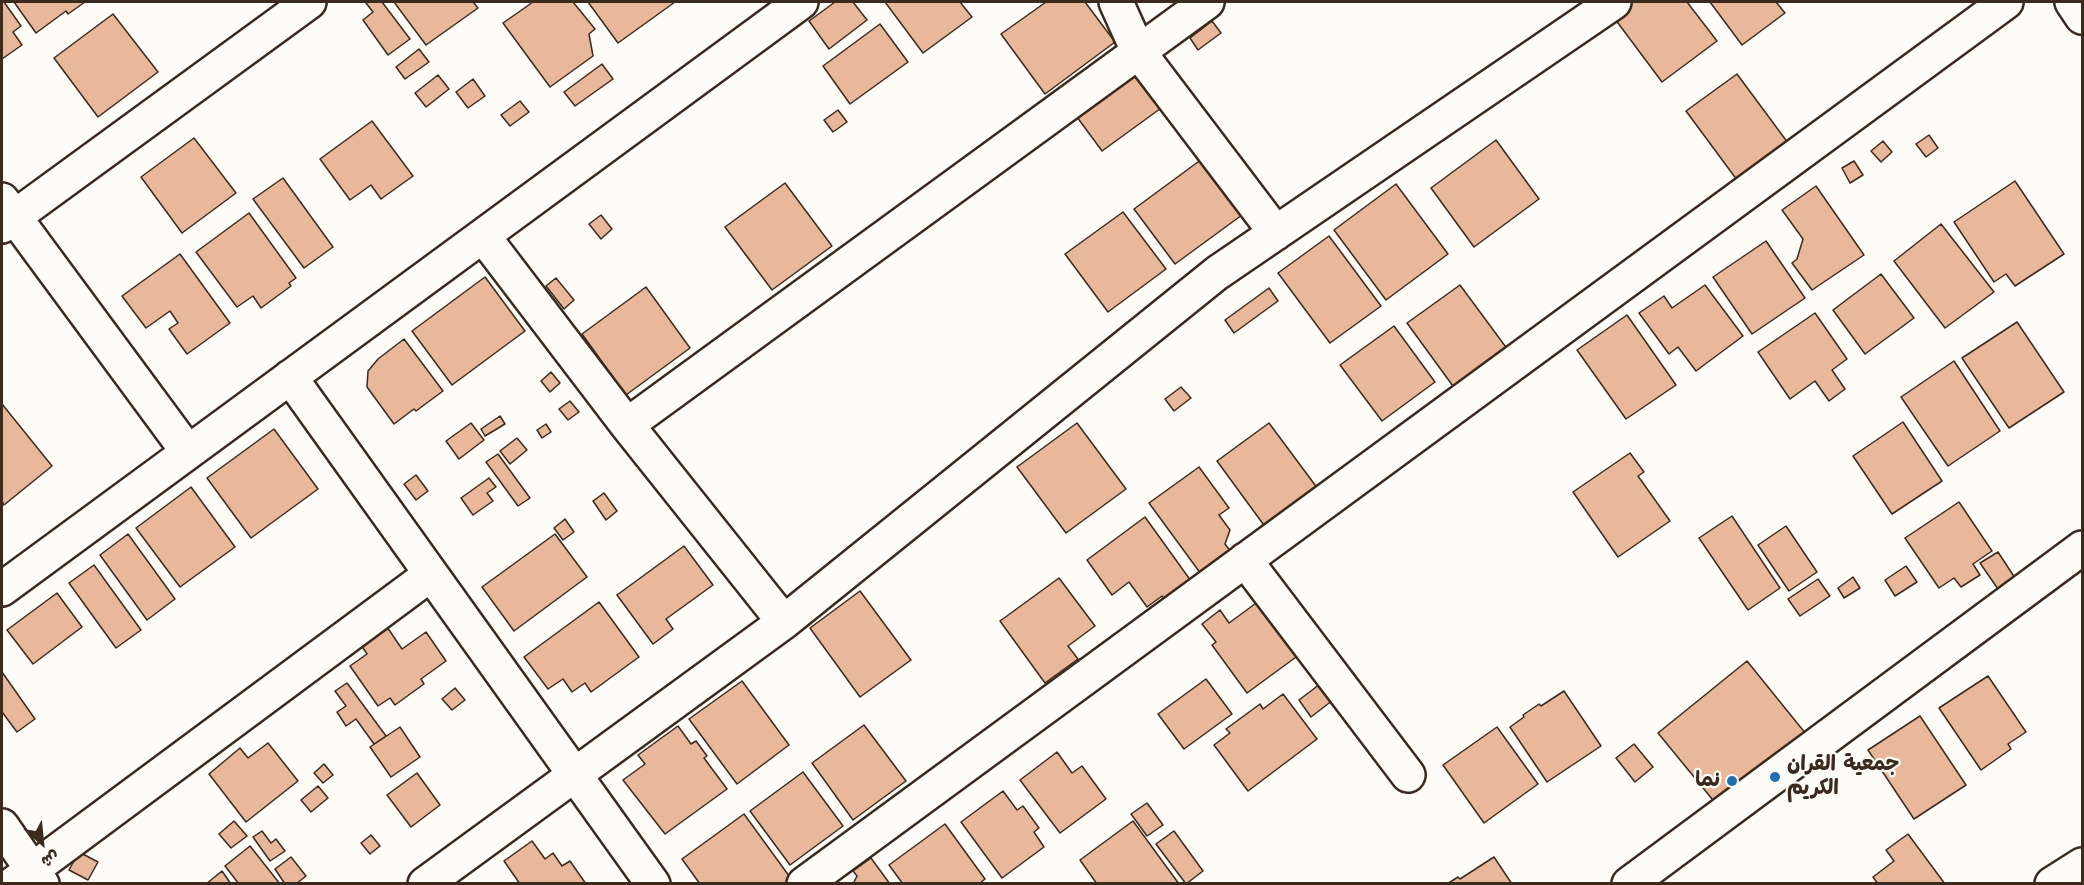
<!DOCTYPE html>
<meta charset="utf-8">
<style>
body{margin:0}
#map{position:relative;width:2084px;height:885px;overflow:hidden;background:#fdfcf7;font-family:"Shantell Sans","Playpen Sans Arabic",sans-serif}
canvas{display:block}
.frame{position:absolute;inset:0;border:3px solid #3b2a1e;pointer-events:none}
.north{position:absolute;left:12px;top:813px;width:60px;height:60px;-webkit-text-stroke:4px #fdfcf7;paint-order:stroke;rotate:153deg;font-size:16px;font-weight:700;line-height:24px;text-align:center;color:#3b2a1e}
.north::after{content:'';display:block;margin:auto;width:21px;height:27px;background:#3b2a1e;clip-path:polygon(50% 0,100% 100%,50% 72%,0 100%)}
</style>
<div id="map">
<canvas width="2084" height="885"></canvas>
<div class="frame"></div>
<div class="north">ش</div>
</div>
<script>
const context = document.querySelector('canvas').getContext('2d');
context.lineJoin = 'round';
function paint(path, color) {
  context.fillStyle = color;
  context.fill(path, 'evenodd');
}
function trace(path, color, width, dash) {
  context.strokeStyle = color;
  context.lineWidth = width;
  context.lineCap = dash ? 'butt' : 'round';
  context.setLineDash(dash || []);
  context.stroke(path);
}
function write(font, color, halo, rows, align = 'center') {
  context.font = font + ' "Shantell Sans","Playpen Sans Arabic",sans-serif';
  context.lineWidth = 4.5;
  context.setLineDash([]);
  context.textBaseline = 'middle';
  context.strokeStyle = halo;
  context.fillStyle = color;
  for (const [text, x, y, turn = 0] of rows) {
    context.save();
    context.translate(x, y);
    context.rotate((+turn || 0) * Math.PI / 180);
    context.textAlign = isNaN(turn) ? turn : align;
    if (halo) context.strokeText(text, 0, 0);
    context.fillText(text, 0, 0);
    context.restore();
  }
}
const building = new Path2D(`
 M2,2H4L21,26L13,32L22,45L2,59Z
 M14,2H85L68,14L66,11L36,33Z
 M368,2H382L410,39L388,55L363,20L373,12L366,3Z
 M394,2H473L478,8L426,45Z
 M533,2H573L595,29L589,34L593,56L550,87L503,23Z
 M588,2H675L618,43Z
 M835,2H853L867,20L829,49L809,21Z
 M885,2H960L972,17L923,53Z
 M1046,2H1085L1115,42L1045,94L1001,34Z
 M1630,2H1687L1717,41L1662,82L1612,15Z
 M1710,2H1776L1785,13L1742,45Z
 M113,14L158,72L98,117L54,58Z
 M1212,21L1221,33L1198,50L1190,38Z
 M880,24L908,62L850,104L823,66Z
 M419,49L429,62L405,79L396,67Z
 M602,64L613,79L575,106L564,92Z
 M1139,72L1164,106L1102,151L1077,117Z
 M1737,74L1791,147L1740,184L1686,111Z
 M438,75L449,89L426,107L415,93Z
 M473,79L485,96L468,108L456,92Z
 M520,101L529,112L510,126L501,115Z
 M838,110L847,122L833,132L824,120Z
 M372,121L413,176L381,199L371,185L350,200L320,159Z
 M1929,135L1938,148L1926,157L1916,144Z
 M194,138L236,193L182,233L141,177Z
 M1496,140L1539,199L1474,247L1431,188Z
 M1883,141L1892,152L1881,162L1871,151Z
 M1202,159L1242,215L1175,264L1134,209Z
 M1854,161L1863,175L1850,183L1842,168Z
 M283,178L333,247L304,268L253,199Z
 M2015,181L2064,254L2015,286L2006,274L1994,282L1954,222Z
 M785,183L832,246L772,290L725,227Z
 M1396,184L1448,254L1386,300L1334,230Z
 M1816,186L1864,255L1812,290L1792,263L1797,259L1803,239L1782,210Z
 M1123,212L1166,269L1108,312L1065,254Z
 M249,213L296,278L289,283L291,286L261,308L253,296L237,307L196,252Z
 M601,215L612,229L601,239L589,224Z
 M1941,224L1994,292L1945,328L1894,261Z
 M1329,236L1381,306L1330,343L1278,273Z
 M1766,241L1805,298L1752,334L1713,277Z
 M180,254L230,323L187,354L169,329L178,323L170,311L146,328L122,296Z
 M1881,274L1914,318L1865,354L1833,310Z
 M485,277L525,331L452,385L412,331Z
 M556,278L574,300L564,309L546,286Z
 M1460,285L1511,354L1458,393L1407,323Z
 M1705,285L1743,336L1696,371L1678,347L1669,354L1639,313L1664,296L1672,308Z
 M646,287L690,348L626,395L582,334Z
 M1269,288L1278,301L1234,333L1225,320Z
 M1815,313L1847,359L1832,370L1845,389L1829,401L1815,381L1790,399L1758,352Z
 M1627,315L1676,385L1626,419L1577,350Z
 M2017,322L2064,392L2009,428L1962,358Z
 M1394,326L1435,382L1382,421L1340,365Z
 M404,339L443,391L416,411L414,409L394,424L367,387L368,371L378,359Z
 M1954,361L2000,431L1948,466L1901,397Z
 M551,372L560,383L550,392L541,381Z
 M1181,387L1191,398L1174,411L1165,399Z
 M570,401L579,412L568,420L559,409Z
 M2,404L52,466L4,505L2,501Z
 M500,416L505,424L485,436L481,429Z
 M1903,422L1942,481L1892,514L1853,456Z
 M471,423L484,440L459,459L446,441Z
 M1077,423L1126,489L1066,533L1017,467Z
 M1269,423L1318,489L1266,528L1217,461Z
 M546,424L551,432L542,438L537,430Z
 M274,429L318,489L251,538L207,478Z
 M517,438L527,450L510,464L500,451Z
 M1630,453L1644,472L1638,476L1670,521L1618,557L1573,492Z
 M498,454L530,498L518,506L486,462Z
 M1199,467L1229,508L1219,515L1230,530L1225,544L1231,552L1201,574L1149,503Z
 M416,475L428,491L416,500L404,484Z
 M489,478L496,487L487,493L493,501L473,515L461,498Z
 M191,487L235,547L180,587L136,528Z
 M604,493L617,511L606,520L593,501Z
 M1959,502L1992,551L1973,564L1980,575L1961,587L1954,578L1939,588L1905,538Z
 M1732,516L1780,588L1748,610L1699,538Z
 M1145,517L1191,581L1165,600L1162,596L1147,607L1129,582L1112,595L1087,560Z
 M565,519L574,532L563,540L554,528Z
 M1786,526L1817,572L1789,591L1758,545Z
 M128,534L175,599L147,620L100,555Z
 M555,534L587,577L514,631L482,587Z
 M684,546L713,585L666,619L673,629L653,644L617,595Z
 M1998,552L2015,578L1998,589L1980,563Z
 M94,565L141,630L116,648L69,583Z
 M1906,566L1917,582L1895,596L1885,580Z
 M1853,577L1860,588L1844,598L1838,588Z
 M1059,578L1095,626L1068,646L1078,659L1045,683L1000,621Z
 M1818,579L1830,596L1800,616L1788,599Z
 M860,591L911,660L860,697L810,628Z
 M57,593L82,627L33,664L7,630Z
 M1263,598L1303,652L1247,693L1212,645L1216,642L1202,624L1220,610L1229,623Z
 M599,602L639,657L591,692L585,683L572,692L563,679L548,689L524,657Z
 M385,624L402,649L426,632L446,661L421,679L424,684L395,705L390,698L378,706L350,666L367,654L359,642Z
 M1747,661L1806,734L1717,805L1658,733Z
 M2,672L35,719L17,732L2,712Z
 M1988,676L2026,732L2008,744L2011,749L1981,770L1939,708Z
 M1206,679L1232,714L1184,749L1158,714Z
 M742,681L789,745L737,784L689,719Z
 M347,683L386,736L374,744L356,719L346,726L337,712L346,706L335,691Z
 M1320,684L1333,700L1311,717L1299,700Z
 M455,688L465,700L452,710L442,699Z
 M1564,691L1601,746L1547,782L1510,727L1524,717L1523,715L1539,704L1541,706Z
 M1283,694L1317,739L1248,791L1214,745L1230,733L1226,729L1260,704L1263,709Z
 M1920,716L1966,785L1914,819L1868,750Z
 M864,725L906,781L853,820L812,763Z
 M678,726L691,744L696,741L707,756L704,758L727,789L665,834L623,780L645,764L638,755Z
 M400,727L420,757L391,777L370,747Z
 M1497,727L1538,784L1484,823L1443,765Z
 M268,743L298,781L246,822L209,774L240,748L248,758Z
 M1634,744L1653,767L1635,782L1616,758Z
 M1057,752L1072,773L1082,766L1106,799L1060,833L1020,780Z
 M324,764L333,775L323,783L314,773Z
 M803,772L843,826L790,865L750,811Z
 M417,773L440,805L411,827L387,795Z
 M318,786L328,798L311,812L301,800Z
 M1003,791L1017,810L1023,806L1039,828L1034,832L1044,847L1002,878L961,822Z
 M1147,803L1163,825L1147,836L1131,814Z
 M744,814L792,880L788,884H700L682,859Z
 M234,821L247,836L231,848L219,834Z
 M1133,821L1179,884H1097L1080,860Z
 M945,824L985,879L979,884H903L889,865Z
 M262,831L271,843L276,839L285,851L270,861L253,837Z
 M1174,831L1203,871L1186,884L1156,844Z
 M1908,834L1945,884H1878L1873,877L1894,861L1886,850Z
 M371,835L380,846L370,854L361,843Z
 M532,841L545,859L553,853L562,866L570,861L586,884H520L504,861Z
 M250,846L280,884H239L225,866Z
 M79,852L98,862L88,880L69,870Z
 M291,857L306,876L296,884H285L275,869Z
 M1494,857L1512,884H1447L1458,877L1460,879Z
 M871,858L890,884H853L857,876L853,871Z
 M222,871L231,884H206Z`);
paint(building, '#e9b79a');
trace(building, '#3b2a1e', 1.5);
const minor = new Path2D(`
 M1116,2L1138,51L1276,233
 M2072,2L2082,17
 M2,200L188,452
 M2,226L309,2
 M483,236L627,425L784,622
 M290,377L653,884
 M627,425L1207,2
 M1245,560L1408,775
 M2,589L801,2
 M2,826L42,884
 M13,884L431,574
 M425,884L784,622L1217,273L1614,2
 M804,884L2006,2
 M1629,884L2082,548
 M2052,884L2082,865`);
trace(minor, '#3b2a1e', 38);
trace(minor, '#fdfcf7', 33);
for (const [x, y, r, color] of [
 [1775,777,6,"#1f6fb2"],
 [1732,781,6,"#1f6fb2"]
]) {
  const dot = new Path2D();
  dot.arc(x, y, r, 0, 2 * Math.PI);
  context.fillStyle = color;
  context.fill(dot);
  trace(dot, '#fdfcf7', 2);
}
write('bold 21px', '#3b2a1e', '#fdfcf7', [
 ["جمعية القران",1787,765],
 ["الكريم",1787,789],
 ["نما",1720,781,"right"]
], 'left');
</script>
